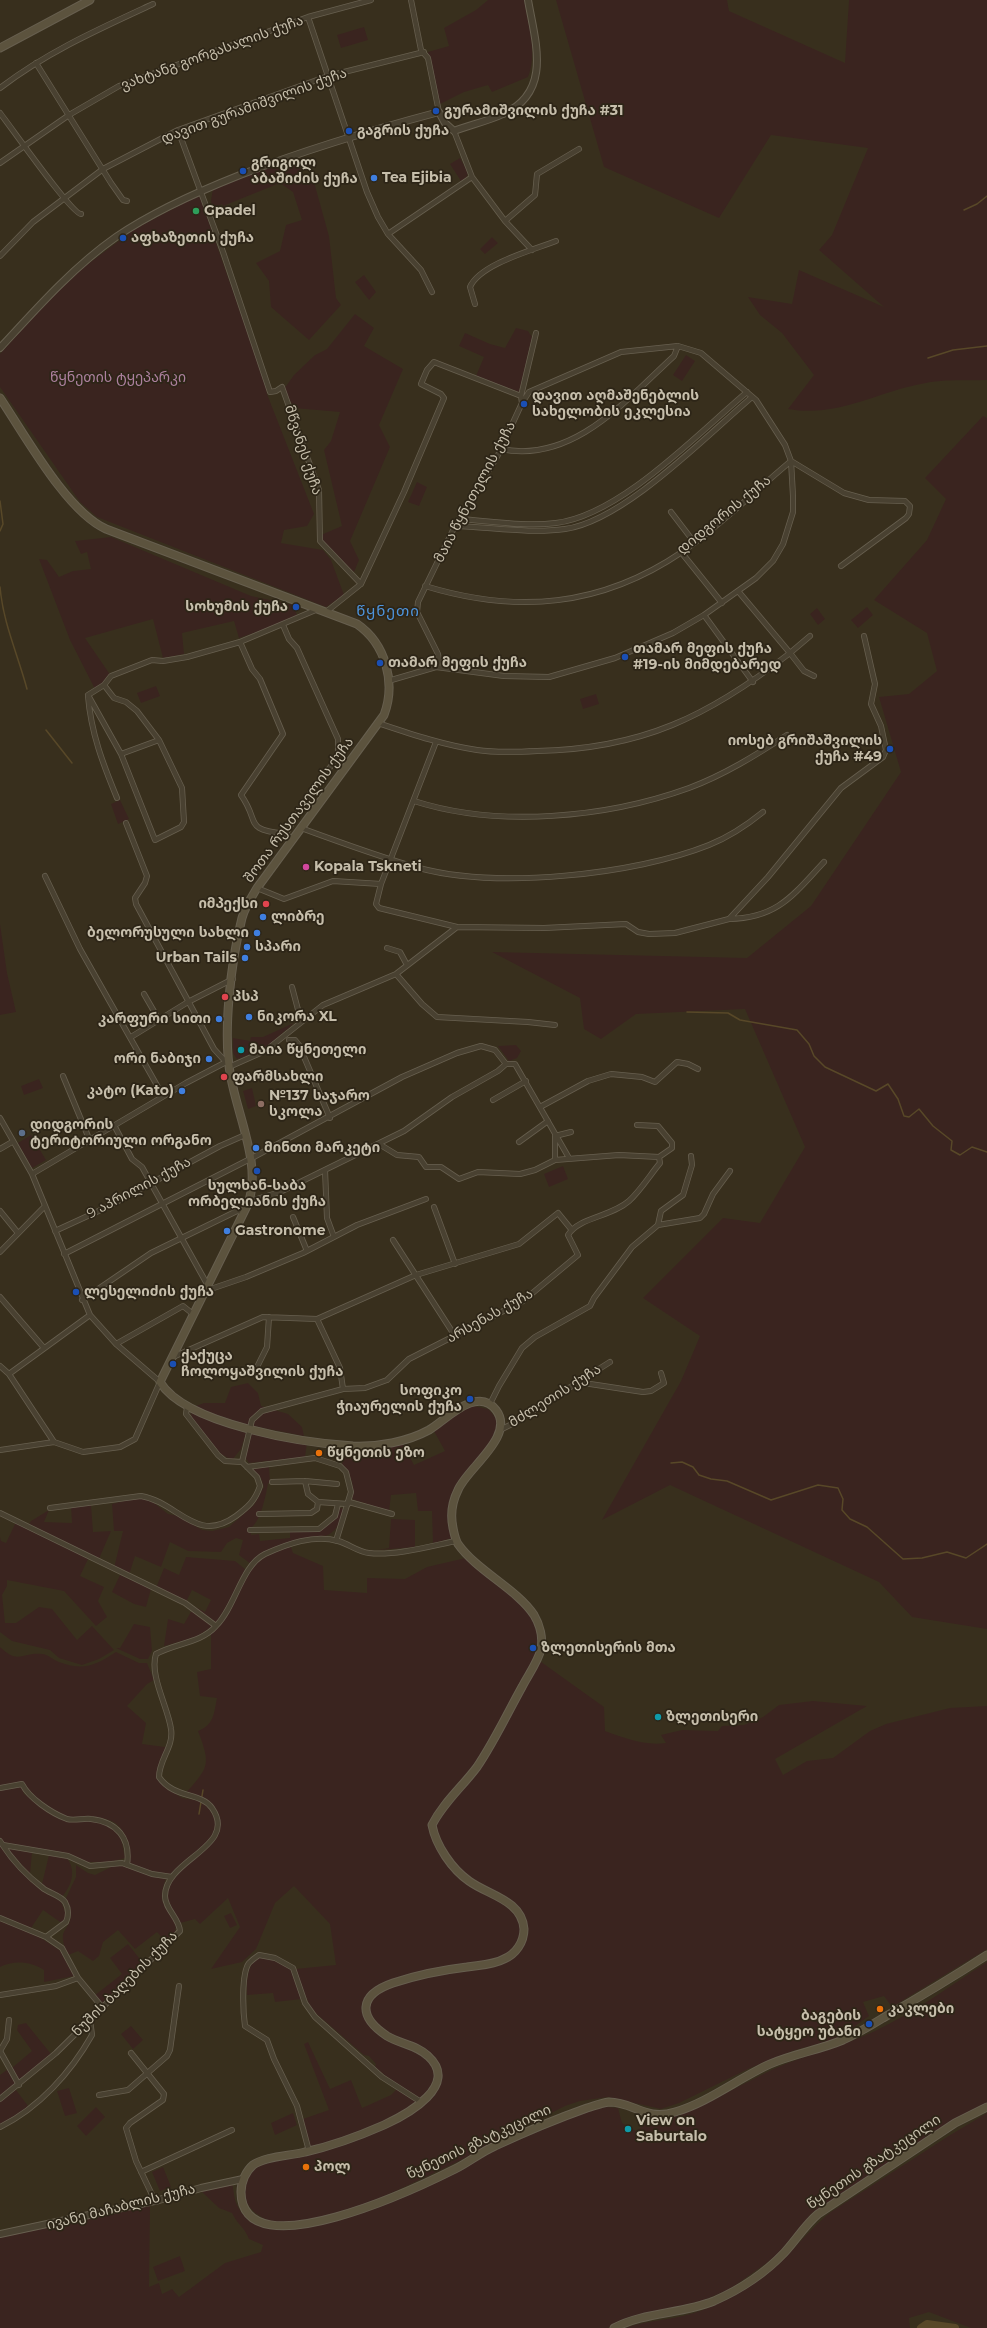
<!DOCTYPE html>
<meta charset="utf-8">
<style>
body{margin:0}
canvas{display:block;background:#382f1d}
</style>
<canvas width="987" height="2328"></canvas>
<script>
const context = document.querySelector('canvas').getContext('2d');
context.lineJoin = 'round';
function paint(path, color) {
  context.fillStyle = color;
  context.fill(path, 'evenodd');
}
function trace(path, color, width, dash) {
  context.strokeStyle = color;
  context.lineWidth = width;
  context.lineCap = dash ? 'butt' : 'round';
  context.setLineDash(dash || []);
  context.stroke(path);
}
function write(font, color, halo, rows, align = 'center') {
  context.font = font + ' Montserrat,"Noto Sans Georgian",sans-serif';
  context.lineWidth = 3.5;
  context.setLineDash([]);
  context.textBaseline = 'middle';
  context.strokeStyle = halo;
  context.fillStyle = color;
  for (const [text, x, y, turn = 0] of rows) {
    context.save();
    context.translate(x, y);
    context.rotate((+turn || 0) * Math.PI / 180);
    context.textAlign = isNaN(turn) ? turn : align;
    if (halo) context.strokeText(text, 0, 0);
    context.fillText(text, 0, 0);
    context.restore();
  }
}
paint(new Path2D(`
 M488,0H524C528,24 538,53 528,77L492,92L488,85L464,92L440,104L428,52L449,46L444,28L476,10Z
 M556,0H727L729,11L845,63L849,0H987V380C967,381 945,379 926,383C878,391 839,418 788,409L814,375L782,333L760,315L748,297L792,304L799,270L884,307L819,250L832,235L868,148L771,135L719,218L604,167Z
 M364,27L368,40L341,48L337,35Z
 M293,157L299,163L304,184L314,182L329,236L336,298L341,305L309,340L271,307L269,281L256,263L280,251L286,225L302,220L293,192L280,183L223,206L222,204L212,209L211,200L213,189Z
 M460,158L468,173L466,178L461,181L450,164Z
 M199,195L266,385L267,394L314,514L307,526L284,530L281,543L323,550L331,560L344,595L326,607L97,517L80,502L0,387V354L51,298L84,267L135,229Z
 M492,237L498,243L485,254L480,249Z
 M364,275L376,292L369,300L355,282Z
 M355,314L374,328L364,346L403,369L379,425L390,447L350,541L359,560L354,572L323,542L321,535L342,526L324,450L331,441L340,412L294,408L284,389L294,375L315,355L327,349Z
 M516,328L528,331L532,337L519,392L476,376L484,357L459,346L465,333L490,344L505,348Z
 M686,355L695,361L682,381L673,375Z
 M983,416L987,418V1629L912,1617L879,1582L670,1485L602,1520L681,1381L700,1336L643,1298L723,1218L760,1223L805,1147L745,1009L636,1014L601,1039L584,1029L580,998L492,952L747,958L811,906L901,772L879,697L909,694L937,671L927,633L874,600L927,540L946,499L925,478Z
 M417,482L427,487L419,506L408,502Z
 M111,537L251,596L293,605L298,618L239,638L234,621L182,633L184,654L163,658L153,619L85,638L111,676L95,689L70,640L39,559L47,560L59,577L73,571L91,569L87,552L81,554L75,541Z
 M867,607L873,615L858,628L851,620Z
 M817,608L825,619L818,625L810,614Z
 M156,686L160,696L141,703L137,693Z
 M596,694L599,704L583,709L580,699Z
 M120,800L129,819L118,824L111,804Z
 M0,924L7,973L16,1012L0,1015Z
 M294,1023L264,1049L237,1059L233,1053V1038L250,1041L251,1037H263Z
 M516,1045L521,1051L517,1058L509,1061L498,1046Z
 M39,1079L43,1088L24,1095L21,1086Z
 M252,1088L256,1106L248,1109L243,1091Z
 M31,1135L46,1160L32,1168L18,1143Z
 M563,1166L568,1179L549,1187L544,1174Z
 M248,1383L258,1393L261,1406L288,1414L302,1427L304,1436L244,1424L193,1407L204,1403H225L231,1387Z
 M473,1406L488,1409C492,1413 497,1418 497,1424C499,1448 460,1472 452,1495C447,1509 451,1524 453,1538L433,1543L432,1511H418L416,1493L391,1495L389,1511L352,1499C355,1486 351,1474 342,1464L346,1449L403,1444L414,1465L445,1451L434,1431L465,1407Z
 M191,1413L246,1433L241,1449L232,1460L221,1454L192,1418Z
 M252,1433L307,1443L305,1457L249,1463L245,1457Z
 M269,1466L270,1483H268C266,1495 261,1520 252,1527L251,1535L259,1534L260,1541L290,1538V1532C315,1531 328,1533 340,1508L345,1509C342,1518 338,1530 328,1535C323,1537 315,1536 310,1537C296,1540 257,1552 251,1564L239,1555L243,1540L236,1538L227,1543L221,1552L188,1551L170,1542L161,1567L135,1556L129,1575L114,1568L123,1531H114L112,1504L136,1498L149,1499L168,1514L179,1516L202,1530L212,1531L229,1527L254,1505L264,1487L261,1478L251,1468Z
 M91,1505L93,1532L111,1531L98,1561L28,1526L31,1521L49,1510L44,1522L72,1523L71,1506Z
 M391,1519L415,1520V1547L378,1550L389,1548Z
 M16,1522L88,1559L80,1576L104,1587L98,1601L107,1617L96,1626L64,1591L7,1580V1586L2,1595L5,1623H16L39,1607L52,1609L77,1640L92,1626L114,1650L99,1659L82,1665L59,1658L50,1650L12,1641L0,1632V1537L1,1541L6,1543Z
 M291,1547L293,1553L323,1566L324,1590L367,1593V1578L405,1579L427,1567L470,1557L534,1615L542,1637L537,1659L604,1707L605,1731C624,1738 645,1746 666,1743L661,1735L682,1730L718,1731L722,1726L744,1725L763,1717L779,1705L813,1701L867,1706L775,1759L783,1775L807,1761L833,1758L870,1731L886,1724L950,1708L987,1706V1949L892,2007L884,1996L863,2002L869,2016L837,2039L795,2050L750,2068L679,2103L661,2109L608,2097L580,2101L565,2106L457,2162L381,2198L340,2214L313,2220L285,2223L266,2220L254,2212L245,2201L243,2188L245,2178L258,2166L348,2141L405,2114L309,2151L303,2119L329,2110L304,2044L308,2042L330,2089L351,2080L362,2108L391,2095L399,2087L375,2067L376,2064L369,2056L364,2055L311,2009L295,1969L336,1965L330,1924L294,1886L275,1903L256,1949L242,1962L211,1969L240,1927L228,1898L200,1924L195,1919L180,1923L165,1895L172,1877L207,1846L218,1827L208,1803L185,1794C209,1767 211,1765 198,1731C214,1725 214,1713 217,1698L200,1696L197,1672L211,1669V1631L216,1626L254,1561L276,1550Z
 M186,1557L235,1561L245,1569L231,1602L216,1624L156,1588L164,1568L179,1575ZM192,1590L211,1600L205,1612L186,1602Z
 M120,1575L151,1589L146,1607L134,1604L112,1592Z
 M192,1610L213,1626L196,1637L164,1646L168,1619L184,1624Z
 M134,1624L150,1627L152,1651L148,1659H140L116,1648H120Z
 M0,1647C19,1665 21,1652 42,1654C48,1654 53,1660 59,1662C84,1671 94,1666 116,1652L139,1663H147L154,1680L147,1684L127,1706L146,1723L142,1744L165,1747L169,1744L158,1772L167,1788L182,1798L201,1801L211,1809L217,1826L209,1842L169,1875L153,1873L129,1864C130,1856 129,1851 127,1843C119,1809 93,1821 69,1817C54,1815 29,1795 23,1783H12L0,1786Z
 M21,1785L24,1794L68,1821L90,1820L108,1824L120,1833L125,1858L110,1862H87L70,1855L4,1844L0,1838V1790Z
 M0,1845L21,1871L61,1902L66,1914L63,1924L43,1910L31,1928L0,1916Z
 M6,1847L32,1852L30,1874Z
 M49,1855L66,1857C77,1870 72,1886 61,1898L42,1884Z
 M117,1864L166,1878C157,1904 164,1902 176,1923L175,1933L166,1942L157,1932L135,1949L118,1930L103,1942L99,1956L93,1961L78,1951L68,1955C55,1926 71,1933 71,1913C71,1908 67,1904 66,1898L76,1877V1865L88,1873L95,1875Z
 M231,1913L237,1925L230,1928L224,1916Z
 M0,1921L33,1933L61,1951L74,1976L44,1982V1970C31,1961 13,1960 0,1967Z
 M128,1944L143,1963L101,2004L94,1996L122,1974L110,1958Z
 M262,1957L270,1958L290,1968L302,1999L275,2002L273,1993L247,1995C247,1982 246,1961 262,1957Z
 M987,1962V2104L972,2110L812,2213L775,2257L730,2289L702,2301L640,2315L607,2328H0V2236L20,2233L150,2205L149,2287L159,2283L162,2294L172,2289L179,2297L225,2263L261,2252L263,2245L249,2239C245,2228 237,2224 232,2213L219,2208L200,2190L232,2184C234,2191 234,2199 237,2205C254,2240 298,2228 327,2222L582,2113L604,2107L618,2108L622,2123L636,2131L643,2126L646,2117C683,2120 741,2084 776,2068C808,2054 844,2046 875,2031C915,2012 950,1986 987,1962Z
 M26,2023L51,2054L19,2082L12,2068L32,2051L17,2030L18,2025Z
 M131,2026L143,2040L133,2049L121,2034Z
 M8,2069L17,2085L0,2097V2075Z
 M69,2088L77,2113L65,2116L57,2091Z
 M16,2090L28,2106L16,2117L0,2125V2102Z
 M96,2107L105,2117L86,2136L77,2126Z
 M293,2113L297,2125L275,2135L271,2123Z
 M987,2113V2328H971L929,2312L909,2318L910,2328H626C648,2320 672,2320 694,2313C717,2306 740,2293 760,2279C787,2261 805,2232 831,2212L947,2137Z
 M163,2167L171,2187L160,2191L152,2172Z
 M180,2256L185,2271L158,2281L153,2267Z`), '#3a241f');
trace(new Path2D(`
 M964,210L977,204L987,196
 M928,358L953,350L987,346
 M0,501L3,524L0,531
 M0,587C3,623 18,655 27,689
 M46,730L72,763
 M687,1012L728,1013L740,1020L797,1030L809,1044L814,1056L825,1067L876,1091L888,1084L898,1099L904,1116L909,1117L919,1109L933,1126L952,1141L951,1150L960,1155L972,1147L987,1152
 M671,1463L682,1462L693,1467L699,1475L711,1479L727,1481L771,1500L818,1485L838,1488L843,1499L842,1510L850,1519L867,1527L903,1559L922,1558L947,1552L966,1558L987,1544
 M199,1814L203,1790`), '#584828', 1.5);
trace(new Path2D(`
 M921,2328L927,2324L955,2328`), '#584828', 8);
const minor = new Path2D(`
 M411,0L421,50L428,58L439,112
 M308,17L367,192L378,217L388,234L472,177
 M36,63L111,183L123,200L127,201
 M0,88C47,52 99,29 153,4
 M0,113C11,127 71,213 81,214
 M178,130L223,252L270,392L276,391L282,387L319,490L320,541L361,584
 M454,131L472,177L505,221L532,250
 M0,163L69,115L119,86L308,17L371,0
 M505,221L535,195L537,174L579,149
 M388,234L421,270L432,292
 M0,256L33,222L103,169L178,130L328,76L424,52
 M475,304L470,287C480,264 533,250 556,241
 M521,396L536,333
 M501,449C573,464 626,400 674,356L678,346
 M671,512L694,542
 M459,519C490,521 525,527 556,523C621,515 697,434 747,392
 M455,526C491,527 529,534 565,529C624,521 706,436 752,397
 M681,552L722,603
 M425,586C517,614 601,607 682,552C720,526 755,491 791,461L844,493L869,500L905,501L910,506L909,514L906,518L841,566
 M326,612L361,584L404,492L444,398L441,394L421,384L427,370L434,362L521,396L522,403
 M704,615L753,682
 M283,625L289,639L297,648L338,739V757L311,792L289,828L286,834L293,840
 M810,636L790,653L804,671L814,676
 M240,642L252,669L260,679L283,734L241,795C261,823 242,829 286,834
 M388,681L436,667L504,676L549,677L615,658L673,633L704,615L756,578L773,561L783,544L793,512V496L791,461L785,445L756,400L701,353L678,346L621,352L529,392L522,403L498,455L455,526L418,602L417,612L438,654L439,661L436,667
 M88,695L121,754L155,840L181,827L184,822L182,788L159,740L137,711L126,702L114,698L104,685
 M88,695L104,685L111,676L152,660L163,661L187,657L240,642L318,609
 M88,696C91,733 103,764 117,798
 M378,723C411,734 443,745 477,750C496,753 518,752 537,751C642,749 709,716 790,653L738,591
 M436,742L381,884L376,904L379,908L457,927
 M121,754L159,740
 M414,801C498,828 606,818 689,788C724,775 756,755 787,735
 M126,823L147,876L145,883L135,898L136,904L214,1049L225,1061
 M301,828C339,842 380,857 419,868C497,889 634,875 709,845C729,837 747,825 763,812
 M45,876L80,949L163,1096
 M257,888L284,899L333,881L381,884
 M729,919C778,918 793,895 824,862
 M387,948L400,952L407,965
 M396,974L422,1004L437,1017L528,1022L555,1025
 M292,987L301,1021
 M144,994L159,1020
 M131,1037L188,1002L233,979
 M289,1040H295L299,1045L330,1118
 M229,1067L265,1051L323,1005L396,974L457,927L544,928L626,924L638,932L649,934L675,933L729,919L768,877L841,788L883,757L886,750L881,726L871,704L875,684L864,636
 M63,1076L90,1141
 M493,1100L526,1081
 M540,1107L588,1081L611,1074L642,1077L655,1082L677,1062L688,1064L698,1069
 M0,1118L32,1174L90,1315L116,1344L160,1382L135,1439L120,1447L83,1452L54,1442L9,1374L0,1366
 M637,1125L658,1126L672,1143V1148L659,1157
 M115,1127L132,1159L142,1167L207,1284
 M519,1142L548,1121
 M0,1149L12,1142
 M555,1160V1136L571,1132
 M325,1170L327,1218L334,1237
 M32,1174L186,1083L228,1061
 M250,1201L280,1192L404,1131L452,1097L498,1071L506,1064
 M434,1207L455,1264
 M0,1211L18,1233
 M293,1217L307,1251
 M658,1225L661,1211L683,1195L692,1165L691,1156
 M55,1231L105,1208L220,1146L245,1135
 M393,1240L455,1336
 M0,1252L45,1206
 M64,1254L250,1159L402,1077L457,1053L481,1046L495,1050L506,1064H515L569,1158
 M205,1291L246,1277L303,1253L357,1225L426,1199
 M0,1297L44,1348
 M82,1300L151,1253L237,1211L244,1212
 M317,1319L340,1368L343,1389
 M116,1344L183,1306L193,1314
 M173,1357L263,1317L317,1319L416,1275L519,1244L558,1213L571,1229
 M254,1373L267,1347L269,1317
 M9,1374L90,1315
 M577,1382L643,1392L651,1391L664,1383L661,1373
 M490,1404L499,1386L522,1348L535,1337L590,1306L594,1298L632,1247L658,1225L700,1218L704,1214L713,1194L730,1171
 M500,1430L512,1424L610,1362
 M0,1450L54,1442
 M242,1462L252,1420L262,1411L343,1389L365,1388L387,1380L409,1359L523,1301L578,1255L568,1235C579,1217 611,1217 629,1201C641,1190 650,1175 660,1163L659,1157L619,1155L555,1160L535,1170L520,1174L478,1172L459,1179L441,1167H426L419,1157L397,1155L379,1144
 M247,1467L315,1458L340,1466L346,1472L351,1492L336,1541
 M305,1481L308,1494L318,1502L348,1504
 M272,1482L305,1481L337,1484
 M349,1502L392,1514
 M50,1508L141,1496C178,1502 196,1545 236,1516C248,1507 255,1501 260,1486L257,1477L242,1462L225,1461L218,1455L186,1414L187,1407
 M0,1513L185,1603L216,1626
 M259,1514L311,1513L317,1509L318,1502
 M250,1530L319,1529L335,1516L338,1504
 M0,1788L22,1784C29,1798 51,1813 67,1819C74,1821 84,1818 91,1819C117,1822 131,1838 127,1865
 M0,1841C11,1859 27,1876 44,1889C50,1893 61,1896 65,1902C69,1909 69,1915 66,1922L46,1937
 M3,1845L68,1856L90,1866L122,1863L152,1874L172,1877
 M0,1918L46,1937L62,1948L78,1978L102,2007
 M0,1995L56,1986L78,1978
 M0,2051L19,2085
 M0,2051L7,2039L9,2020
 M131,2053L164,2094L163,2100L130,2123L126,2128L136,2161L155,2201
 M99,2095L128,2090L167,2056L170,2050L179,1986
 M0,2099L56,2053L180,1931C179,1918 165,1909 165,1896C165,1859 239,1847 212,1808C201,1792 174,1799 159,1777C159,1759 174,1747 171,1729C168,1707 149,1675 156,1654C176,1643 201,1643 216,1626C236,1606 241,1566 265,1554C287,1544 314,1534 338,1541C349,1544 358,1552 369,1553C395,1556 431,1546 456,1541
 M0,2127C39,2108 71,2072 92,2035L90,2020
 M309,2151L297,2106L274,2059L267,2040L245,2026C243,2012 241,1974 249,1963C252,1960 256,1957 259,1955L275,1958L293,1968L305,2003L315,2017L382,2077L421,2102
 M141,2172L232,2130`);
const tertiary = new Path2D(`
 M0,348C36,309 72,268 116,237C154,211 197,192 240,175C305,150 371,130 439,112L445,123L454,131C470,125 488,121 503,114C553,92 535,41 528,0
 M0,2234L159,2200L201,2188L243,2179`);
const secondary = new Path2D(`
 M0,48L90,0
 M0,398C25,435 67,512 106,529L357,624C386,644 396,683 384,715L257,888C251,898 245,907 242,918C231,961 222,1035 231,1078C238,1117 263,1168 247,1206L160,1382C186,1425 305,1443 353,1446C378,1447 407,1442 429,1430C446,1420 477,1385 496,1410C516,1436 467,1468 458,1490C452,1502 450,1514 453,1528C454,1533 455,1539 458,1544C477,1571 517,1589 534,1615C540,1625 543,1638 541,1649C538,1662 528,1675 522,1687C507,1714 494,1742 477,1767C462,1787 443,1803 432,1825C436,1846 452,1869 469,1881C488,1895 522,1900 524,1929C524,1942 516,1954 504,1959C493,1965 479,1965 467,1967C442,1970 417,1975 393,1983C358,1995 358,2017 387,2036C400,2044 417,2045 428,2056C460,2085 408,2114 384,2125C359,2136 332,2146 305,2152C290,2156 266,2156 253,2165C246,2171 241,2182 241,2192C242,2273 423,2185 455,2169C469,2162 481,2152 495,2146C525,2132 556,2119 587,2108C594,2106 601,2103 609,2102C634,2102 645,2121 675,2112C707,2103 739,2078 770,2064C793,2054 819,2050 843,2040C856,2034 870,2026 883,2018C918,1998 953,1977 987,1955
 M614,2328C644,2312 682,2314 714,2301C739,2290 765,2273 784,2253C796,2240 805,2225 818,2214L955,2123L987,2107`);
trace(minor, '#675f4f', 6);
trace(tertiary, '#675f4f', 8);
trace(secondary, '#675f4f', 9);
trace(minor, '#494131', 4.5);
trace(tertiary, '#494131', 6);
trace(secondary, '#5c533e', 7);
for (const [x, y, r, color] of [
 [436,111,4,"#1a4fb4"],
 [349,131,4,"#1a4fb4"],
 [243,171,4,"#1a4fb4"],
 [374,178,4,"#3f7fe0"],
 [196,211,4,"#2e9e5b"],
 [123,238,4,"#1a4fb4"],
 [524,404,4,"#1a4fb4"],
 [296,607,4,"#1a4fb4"],
 [625,657,4,"#1a4fb4"],
 [380,663,4,"#1a4fb4"],
 [890,749,4,"#1a4fb4"],
 [306,867,4,"#d1479c"],
 [266,904,4,"#e0444e"],
 [263,917,4,"#3f7fe0"],
 [257,933,4,"#3f7fe0"],
 [247,947,4,"#3f7fe0"],
 [245,958,4,"#3f7fe0"],
 [225,997,4,"#e0444e"],
 [249,1017,4,"#3f7fe0"],
 [219,1019,4,"#3f7fe0"],
 [241,1050,4,"#0f9aa8"],
 [209,1059,4,"#3f7fe0"],
 [224,1077,4,"#e0444e"],
 [182,1091,4,"#3f7fe0"],
 [261,1104,4,"#8d6e63"],
 [22,1133,4,"#5c6f8a"],
 [256,1148,4,"#3f7fe0"],
 [257,1171,4,"#1a4fb4"],
 [227,1231,4,"#3f7fe0"],
 [76,1292,4,"#1a4fb4"],
 [173,1364,4,"#1a4fb4"],
 [470,1399,4,"#1a4fb4"],
 [319,1453,4,"#e8710a"],
 [533,1648,4,"#1a4fb4"],
 [658,1717,4,"#0f9aa8"],
 [880,2009,4,"#e8710a"],
 [869,2024,4,"#1a4fb4"],
 [628,2129,4,"#0f9aa8"],
 [306,2167,4,"#e8710a"]
]) {
  const dot = new Path2D();
  dot.arc(x, y, r, 0, 2 * Math.PI);
  context.fillStyle = color;
  context.fill(dot);
  trace(dot, '#2d2517', 1.5);
}
write('14px', '#c6beab', '#2d2517', [
 ["ვახტანგ გორგასალის ქუჩა",212,53,-20],
 ["დავით გურამიშვილის ქუჩა",254,106,-20],
 ["მწვანეს ქუჩა",303,450,72],
 ["მაია წყნეთელის ქუჩა",475,492,-62],
 ["დიდგორის ქუჩა",724,515,-39],
 ["შოთა რუსთაველის ქუჩა",299,810,-54],
 ["9 აპრილის ქუჩა",139,1188,-28],
 ["არსენას ქუჩა",490,1316,-29],
 ["მძლეთის ქუჩა",555,1396,-32],
 ["ნუშის ბაღების ქუჩა",125,1984,-45],
 ["წყნეთის გზატკეცილი",479,2142,-25],
 ["წყნეთის გზატკეცილი",874,2162,-34],
 ["ივანე მაჩაბლის ქუჩა",121,2207,-14]
]);
write('bold 14px', '#c6beab', '#2d2517', [
 ["გურამიშვილის ქუჩა #31",444,111],
 ["გაგრის ქუჩა",357,131],
 ["გრიგოლ",251,163],
 ["აბაშიძის ქუჩა",251,179],
 ["Tea Ejibia",382,178],
 ["Gpadel",204,211],
 ["აფხაზეთის ქუჩა",131,238],
 ["დავით აღმაშენებლის",532,396],
 ["სახელობის ეკლესია",532,412],
 ["სოხუმის ქუჩა",288,607,"right"],
 ["თამარ მეფის ქუჩა",633,649],
 ["#19-ის მიმდებარედ",633,665],
 ["თამარ მეფის ქუჩა",388,663],
 ["იოსებ გრიშაშვილის",882,741,"right"],
 ["ქუჩა #49",882,757,"right"],
 ["Kopala Tskneti",314,867],
 ["იმპექსი",258,904,"right"],
 ["ლიბრე",271,917],
 ["ბელორუსული სახლი",249,933,"right"],
 ["სპარი",255,947],
 ["Urban Tails",237,958,"right"],
 ["პსპ",233,997],
 ["ნიკორა XL",257,1017],
 ["კარფური სითი",211,1019,"right"],
 ["მაია წყნეთელი",249,1050],
 ["ორი ნაბიჯი",201,1059,"right"],
 ["ფარმსახლი",232,1077],
 ["კატო (Kato)",174,1091,"right"],
 ["№137 საჯარო",269,1096],
 ["სკოლა",269,1112],
 ["დიდგორის",30,1125],
 ["ტერიტორიული ორგანო",30,1141],
 ["მინთი მარკეტი",264,1148],
 ["სულხან-საბა",257,1186,"center"],
 ["ორბელიანის ქუჩა",257,1202,"center"],
 ["Gastronome",235,1231],
 ["ლესელიძის ქუჩა",84,1292],
 ["ქაქუცა",181,1356],
 ["ჩოლოყაშვილის ქუჩა",181,1372],
 ["სოფიკო",462,1391,"right"],
 ["ჭიაურელის ქუჩა",462,1407,"right"],
 ["წყნეთის ეზო",327,1453],
 ["ზლეთისერის მთა",541,1648],
 ["ზლეთისერი",666,1717],
 ["კაკლები",888,2009],
 ["ბაგების",861,2016,"right"],
 ["სატყეო უბანი",861,2032,"right"],
 ["View on",636,2121],
 ["Saburtalo",636,2137],
 ["პოლ",314,2167]
], 'left');
write('14px', '#ad809f', '#2d2517', [
 ["წყნეთის ტყეპარკი",118,378]
]);
context.letterSpacing = '1px';
write('15px', '#4e95de', '#2d2517', [
 ["წყნეთი",388,612]
]);
context.letterSpacing = '0px';
</script>
